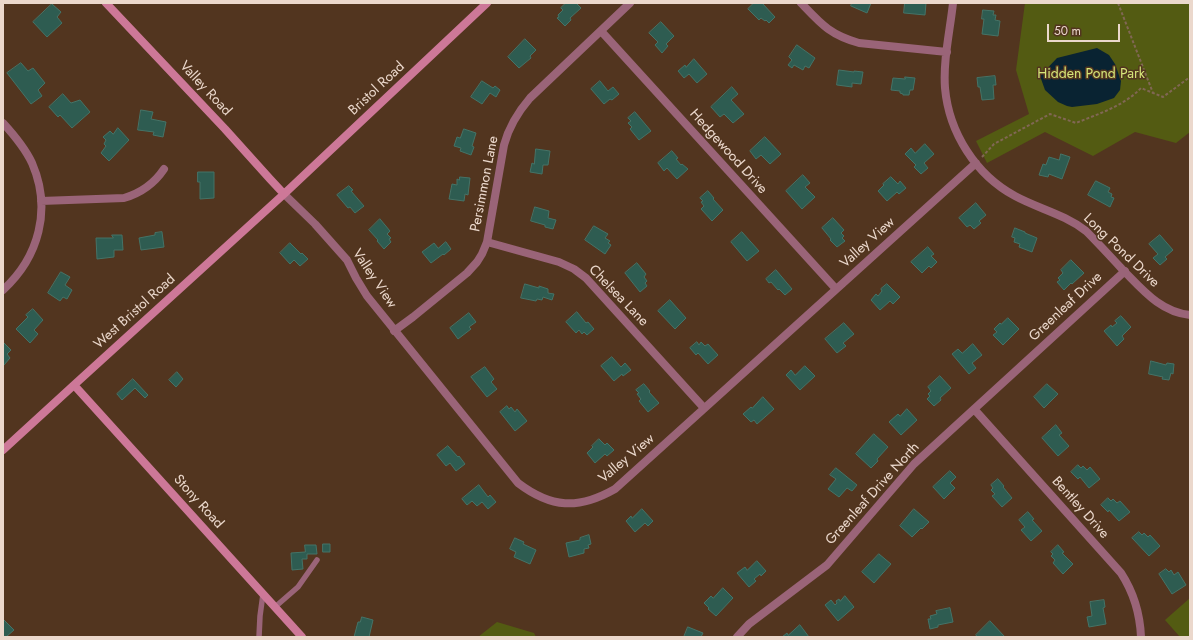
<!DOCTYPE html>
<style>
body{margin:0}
#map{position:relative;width:1193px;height:640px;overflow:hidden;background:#52351f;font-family:Jost,sans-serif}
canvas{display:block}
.frame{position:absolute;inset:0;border:4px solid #ebd8cc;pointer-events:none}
.scale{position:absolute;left:1047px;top:24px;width:73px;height:18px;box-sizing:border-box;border:2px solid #ebd8cc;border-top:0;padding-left:5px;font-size:12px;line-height:14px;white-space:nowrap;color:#ebd8cc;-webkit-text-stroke:3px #52351f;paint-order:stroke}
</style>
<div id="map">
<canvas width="1193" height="640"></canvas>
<div class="frame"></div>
<div class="scale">50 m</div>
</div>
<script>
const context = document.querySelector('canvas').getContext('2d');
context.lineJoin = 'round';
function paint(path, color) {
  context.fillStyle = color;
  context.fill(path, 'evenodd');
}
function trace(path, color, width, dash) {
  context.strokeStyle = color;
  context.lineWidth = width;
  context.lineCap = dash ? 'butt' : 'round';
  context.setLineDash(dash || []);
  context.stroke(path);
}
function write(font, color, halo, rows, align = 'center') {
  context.font = font + ' Jost,sans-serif';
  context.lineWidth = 3;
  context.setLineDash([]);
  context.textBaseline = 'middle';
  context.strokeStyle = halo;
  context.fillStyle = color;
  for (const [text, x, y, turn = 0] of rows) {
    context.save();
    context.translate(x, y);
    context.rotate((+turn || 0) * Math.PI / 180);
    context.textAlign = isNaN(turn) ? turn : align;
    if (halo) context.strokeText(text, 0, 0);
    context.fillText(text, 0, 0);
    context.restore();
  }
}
paint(new Path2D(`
 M1025,3H1190V132L1176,143L1135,132L1093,156L1045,132L987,163L976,141L1029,114L1016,70Z
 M1190,598V637H1180L1165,620Z
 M497,622L534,633L536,637H478Z`), '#535b12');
paint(new Path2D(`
 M1097,48L1109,55L1115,64L1121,81L1120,90L1114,98L1097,104L1072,107L1067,106L1058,102L1045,90L1040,76L1057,58Z`), '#092332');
const building = new Path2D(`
 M566,3H576L581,8L570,18L571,20L565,26L557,18L559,17L558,15L563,10L561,8Z
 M754,3H762L775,17L769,23L766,20L765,21L761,18L759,20L748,9Z
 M852,3H871L867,13L851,6Z
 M905,3H926L925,15L904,13Z
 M52,4L61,12L57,17L62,23L47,37L33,22Z
 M983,10L994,11L993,15H996L995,20L1000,21L998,36L982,34L984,19H982Z
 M661,22L674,36L666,44L668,46L662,53L655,45L658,42L649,33Z
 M525,39L536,50L530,56L531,58L519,68L508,57Z
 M797,45L815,58L809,68L805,66L803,70L794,65L792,68L788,65L792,60L789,57Z
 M694,59L707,74L697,83L689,74L684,78L678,71L685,65L686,67Z
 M21,63L28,71L33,68L45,83L38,90L42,96L31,104L7,73Z
 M839,70L854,72V71L863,72L861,84L852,83V87L837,85Z
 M995,76L996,85H993L994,99L982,100L980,87H978L977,78Z
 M905,77L915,78L913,90H910L909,95H903V94L900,93V91L891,90L893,78L905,79Z
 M482,81L493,88L495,86L500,90L496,97L490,93L482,104L471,97Z
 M600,81L608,91L613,87L619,94L612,100L610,99L604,104L591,89Z
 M732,87L738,94L731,100L744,114L733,123L724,114L720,117L711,107Z
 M63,94L71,103L80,100L90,112L72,128L60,115L58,117L49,107Z
 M141,110L153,112L151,119L166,122L163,137L153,135L154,132L138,130Z
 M635,112L651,131L639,140L630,129L632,127L628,123L631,121L628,118Z
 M118,128L129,140L109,161L101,153L106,146L104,144L106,140L103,137L110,131L113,134Z
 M464,129L476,133L472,146L474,147L471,155L460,151L461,148L454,146L457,137L460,138Z
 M765,137L781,154L770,164L761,155L756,159L750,151Z
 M925,144L934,154L924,163L928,168L921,174L914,167L916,165L905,154L911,148L915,153Z
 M536,149L550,151L548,165H543L542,174L530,172L532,163L534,164Z
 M672,151L678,158L676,159L681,165L682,164L688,169L677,179L667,168L664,171L658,163Z
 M1061,154L1070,157L1062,179L1049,174L1048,177L1039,175L1043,164L1046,165L1049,157L1059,160Z
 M198,172H214V198L200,199V182H198Z
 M803,175L810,183L805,187L815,197L802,209L786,191Z
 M460,177L470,178L468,195L465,194L464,201L449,199L452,184L457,185V179L459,180Z
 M891,177L898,184L900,181L906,188L899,194L897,192L887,201L878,191L884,185L883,184Z
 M1096,181L1110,188L1108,192L1112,194L1111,197L1114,198L1110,207L1088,195Z
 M349,186L353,190L351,191L364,206L355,213L350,207L348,208L337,195Z
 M708,191L714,198L713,199L723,210L712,221L701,209L704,206L701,202L703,201L700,198Z
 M976,203L986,215L979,221L981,223L974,229L970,225L967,227L959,218Z
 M535,207L549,211L548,218L556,220L553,229L545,227V225L531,221Z
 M833,218L844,230L841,233L844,236L842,238L845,241L837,247L830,240L831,239L822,228Z
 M380,219L390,231L387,234L391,238L389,239L391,242L384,249L377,241L378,240L369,230Z
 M594,226L608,234L605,238L610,241L608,243L611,245L605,254L585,240Z
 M1015,228L1025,232V233L1037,238L1032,252L1019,247L1020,244L1014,242L1015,238L1012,237Z
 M162,232L164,247L141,250L139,238L155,235V233Z
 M742,232L759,251L747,261L731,242Z
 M112,235H122L123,250H114V257L97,259L96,238H113Z
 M1160,235L1173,250L1165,257L1167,259L1160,265L1153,258L1158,254L1149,244Z
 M446,242L451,249L444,255L443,254L431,263L422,252L434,243L438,248Z
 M290,243L301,254L302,253L308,259L300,266L294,260L290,264L280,253Z
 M928,247L934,254L931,256L937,262L931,268L929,266L922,273L911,262Z
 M1071,260L1084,273L1072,284L1071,283L1064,290L1057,282L1060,280L1058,278L1063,273L1061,270Z
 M637,263L646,274L644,277L647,281L645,283L647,286L640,292L625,273Z
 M776,270L792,289L785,295L779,289L778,290L771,282L769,283L766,279Z
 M61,272L70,277L65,285L72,290L67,299L63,297L60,301L48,293Z
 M525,284L539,288V286L548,289V293L554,294L552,300L543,297L542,300L537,299L536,301L521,298Z
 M887,284L900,297L893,304L890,301L880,310L871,300L876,294L878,296L882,291L881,289Z
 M670,300L686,318L675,329L658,311Z
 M33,309L43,320L34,330L38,334L30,343L16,329L28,317L26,315Z
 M577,312L586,323L588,322L594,329L587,335L584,332L582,334L579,330L576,333L566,322Z
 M469,313L476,322L469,327L471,329L458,339L450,328Z
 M1121,316L1131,327L1122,336L1124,339L1117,346L1104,331L1111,325L1112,327L1117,323L1115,321Z
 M1008,318L1019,329L1003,345L993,335L997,332L994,329L1000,323L1001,324Z
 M844,323L854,334L843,343L846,346L837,353L825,339Z
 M3,342L11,350L7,354L10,358L4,365Z
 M697,342L699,345L701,342L705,346L708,344L718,355L708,364L698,353L696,355L690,348Z
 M973,344L982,355L972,363L976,368L969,374L952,354L958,349L962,353Z
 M612,357L621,367L625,363L631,370L623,376L622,374L614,381L601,366Z
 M1151,361L1166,365L1167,363L1174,364L1173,374L1171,373L1169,380L1162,379L1163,377L1149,374Z
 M805,366L815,376L800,390L786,375L791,370L795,375Z
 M485,367L494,379L491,382L497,389L487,397L471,377Z
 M177,372L183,379L176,387L169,380Z
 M940,376L951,388L940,398L941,400L934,406L927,399L930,396L928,394L931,391L928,387Z
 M133,379L148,395L145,398L135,388L122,400L117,394Z
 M644,384L650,391L649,392L659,403L648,412L639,401L641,399L637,394L639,393L636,390Z
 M1047,384L1058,394L1044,408L1034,397Z
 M763,397L774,409L757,424L754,420L751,422L743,414L751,407L752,408Z
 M507,406L509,409L511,407L515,412L517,409L527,421L515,431L500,412Z
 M907,409L917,420L901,435L889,422L898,414L900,416Z
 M1056,425L1062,433L1059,435L1069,446L1058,456L1042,438Z
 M874,434L888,447L877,459L878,461L871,468L856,454Z
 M599,439L605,445L607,443L614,450L607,456L605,454L595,463L587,453L593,447L592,446Z
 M448,446L458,457L459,456L465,464L456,471L450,463L446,466L437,455Z
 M1078,465L1081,468L1083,466L1087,470L1090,467L1100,479L1089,488L1080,477L1078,479L1071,472Z
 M836,468L857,485L852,491L847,488L839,497L828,489L836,479L830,475Z
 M950,471L956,477L950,483L955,488L944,499L933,487Z
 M998,479L1004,486L1003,487L1012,498L1002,507L992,496L995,494L991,490L993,488L991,485Z
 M479,485L488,497L490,495L496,502L488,509L482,502L477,506L472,501L467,505L462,499Z
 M1108,498L1111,501L1113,499L1117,503L1120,501L1130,512L1119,521L1109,510L1108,512L1101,505Z
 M642,509L653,521L648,526L645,523L635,532L626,521L631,516L632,518Z
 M914,509L929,522L922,529L921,528L912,537L900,526Z
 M1028,512L1034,519L1032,520L1042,531L1031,541L1021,530L1025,527L1019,520Z
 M1139,532L1142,535L1144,533L1148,537L1150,535L1160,546L1149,556L1132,538Z
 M589,535L591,544L588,545L589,548L584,549V553L569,557L566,543L580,540V538Z
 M515,538L524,542L523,544L536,550L530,564L514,557L516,552L510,549Z
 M323,544H330V552H323Z
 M305,545H316L317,554H307V559H302L303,569L292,570L291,553L305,552Z
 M1058,545L1064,552L1062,553L1073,564L1063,574L1053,563L1055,560L1051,556L1053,554L1051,552Z
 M879,554L891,564L874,583L862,572Z
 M757,561L766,571L761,576L760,574L754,579L756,581L749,587L737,573L745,567L747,570Z
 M1166,569L1169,572L1171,570L1174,575L1178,572L1186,585L1172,594L1159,574Z
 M723,588L733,598L716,616L708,609L709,608L704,603L711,596L713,598Z
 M845,596L854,607L838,621L825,605L831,600L835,605L837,603L836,601L839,599L840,601Z
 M1104,600L1105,607L1103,608L1106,624L1089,627L1087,617L1092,616L1090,602Z
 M950,608L953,622L938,625V627L930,629L928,619H931L930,616L937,614L936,611Z
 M362,617L373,620L369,637H354L358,622H360Z
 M3,619L14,630L6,637H3Z
 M990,621L1005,637H977L976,635Z
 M800,625L809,637H782L787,633L788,635Z
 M688,627L703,633L701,637H684Z`);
paint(building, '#2e5c51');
trace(building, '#457367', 1);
trace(new Path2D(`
 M1118,3L1153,93
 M982,157L994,144L1050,114L1076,123C1098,114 1124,106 1141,88L1163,97L1190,77`), '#816754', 2, [3, 2]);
trace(new Path2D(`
 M275,607L298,587L317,560
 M259,637L260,616L263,594`), '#9a6478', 5.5);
trace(new Path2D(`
 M801,3C821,24 830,35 859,43L947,52
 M953,3C950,31 943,60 945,88C949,133 976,175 1015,196C1039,209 1064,214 1086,231C1098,243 1110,256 1122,269C1142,289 1160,312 1190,315
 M601,31L836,289
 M3,123C14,135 25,148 32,163C52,209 39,257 3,290
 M284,194L315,224L347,260L356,278L367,296L518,483C551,508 578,510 615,489L976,163
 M41,201L124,198C141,193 154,184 164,169
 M487,242L559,262L574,269L586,278L704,408
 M394,331L413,317L467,273L477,262L482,254L487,242L504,145C509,126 518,112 530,98L630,3
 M974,409L1121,573C1134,593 1140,613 1141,637
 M737,637L749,624L827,565L914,464L1125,271`), '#9a6478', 8);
trace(new Path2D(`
 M106,3L225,129L270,179L284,194
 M74,385L302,637
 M3,450L74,385L284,194L487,3`), '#cd7898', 8);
write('14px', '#d6e679', '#52351f', [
 ["Hidden Pond Park",1091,75]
]);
write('14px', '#ebd8cc', '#52351f', [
 ["Valley Road",205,89,47],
 ["Bristol Road",377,89,-43],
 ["Hedgewood Drive",728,152,48],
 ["Persimmon Lane",485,184,-79],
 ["Valley View",868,243,-42],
 ["Long Pond Drive",1121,251,44],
 ["Valley View",374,279,56],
 ["Chelsea Lane",618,296,46],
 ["Greenleaf Drive",1066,307,-43],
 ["West Bristol Road",135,312,-42],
 ["Valley View",627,459,-40],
 ["Greenleaf Drive North",873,494,-48],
 ["Stony Road",198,502,48],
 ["Bentley Drive",1080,508,48]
]);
</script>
